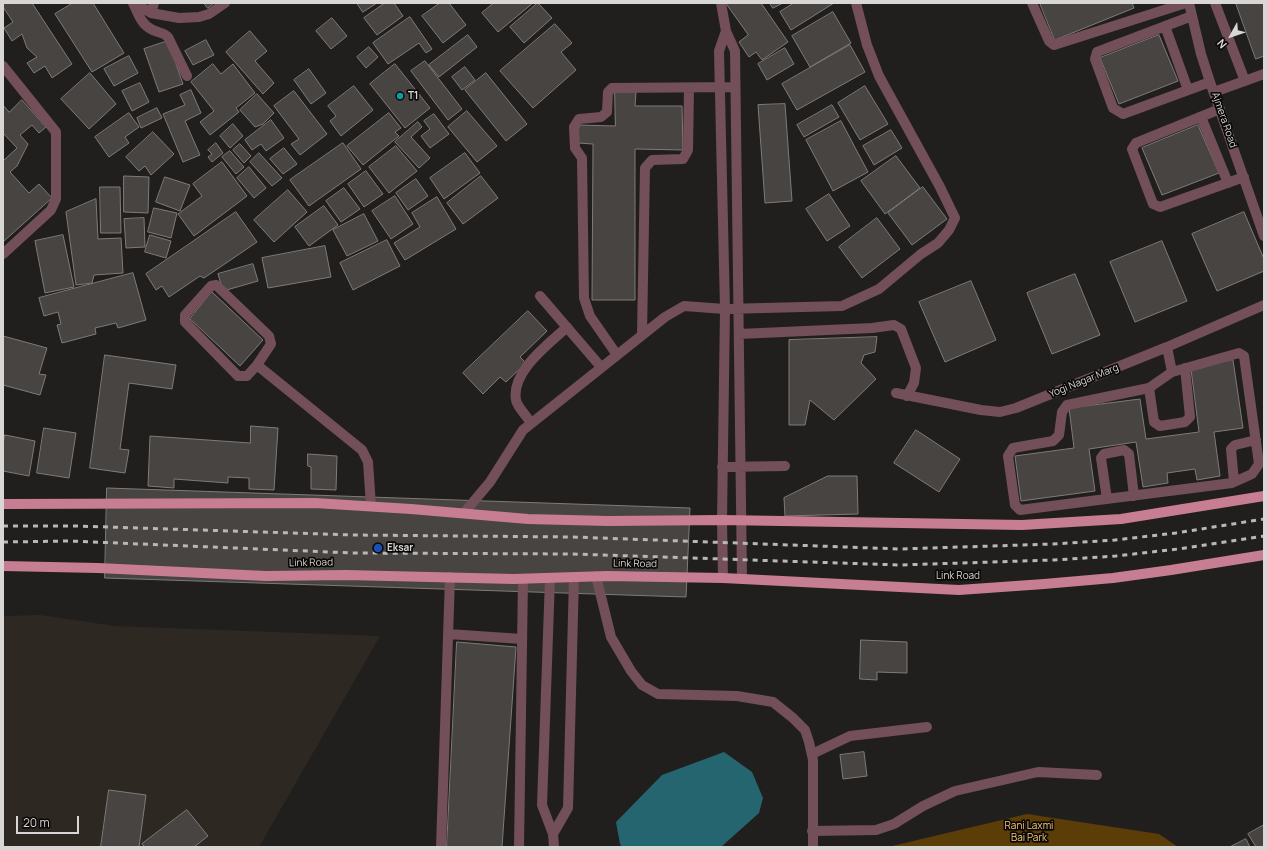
<!DOCTYPE html>
<style>
body{margin:0}
#map{position:relative;width:1267px;height:850px;overflow:hidden;background:#211f1d;font-family:Manrope,sans-serif}
canvas{display:block}
.frame{position:absolute;inset:0;border:4px solid #d8d7d5;pointer-events:none}
.north{position:absolute;left:1211px;top:16px;width:40px;height:40px;-webkit-text-stroke:3px #0a0908;paint-order:stroke;rotate:230deg;font-size:11px;font-weight:700;line-height:16px;text-align:center;color:#d8d7d5}
.north::after{content:'';display:block;margin:auto;width:14px;height:18px;background:#d8d7d5;clip-path:polygon(50% 0,100% 100%,50% 72%,0 100%)}
.scale{position:absolute;left:16px;top:816px;width:63px;height:18px;box-sizing:border-box;border:2px solid #d8d7d5;border-top:0;padding-left:5px;font-size:12px;line-height:14px;white-space:nowrap;color:#d8d7d5;-webkit-text-stroke:3px #0a0908;paint-order:stroke}
</style>
<div id="map">
<canvas width="1267" height="850"></canvas>
<div class="frame"></div>
<div class="north">N</div>
<div class="scale">20 m</div>
</div>
<script>
const context = document.querySelector('canvas').getContext('2d');
context.lineJoin = 'round';
function paint(path, color) {
  context.fillStyle = color;
  context.fill(path, 'evenodd');
}
function trace(path, color, width, dash) {
  context.strokeStyle = color;
  context.lineWidth = width;
  context.lineCap = dash ? 'butt' : 'round';
  context.setLineDash(dash || []);
  context.stroke(path);
}
function write(font, color, halo, rows, align = 'center') {
  context.font = font + ' Manrope,sans-serif';
  context.lineWidth = 3.5;
  context.setLineDash([]);
  context.textBaseline = 'middle';
  context.strokeStyle = halo;
  context.fillStyle = color;
  for (const [text, x, y, turn = 0] of rows) {
    context.save();
    context.translate(x, y);
    context.rotate((+turn || 0) * Math.PI / 180);
    context.textAlign = isNaN(turn) ? turn : align;
    if (halo) context.strokeText(text, 0, 0);
    context.fillText(text, 0, 0);
    context.restore();
  }
}
paint(new Path2D(`
 M40,615L115,626L380,636L259,847H3V616Z`), '#2d2821');
paint(new Path2D(`
 M1027,814L1159,834L1178,847H888Z`), '#5b3d07');
paint(new Path2D(`
 M724,752L752,772L763,798L759,813L721,847H622L620,844L616,822L662,775Z`), '#256570');
const building = new Path2D(`
 M3,3H32L72,64L52,78L45,66L34,73L27,63L37,57L27,48L22,34L12,41L4,28L13,22L3,7Z
 M73,3H93L124,53L92,72L55,14Z
 M204,3H214L208,8Z
 M357,3H377L363,12Z
 M385,3H394L403,16L377,35L364,18Z
 M440,3H449L466,25L443,43L422,16Z
 M494,3H533L498,32L482,13Z
 M538,3L552,18L524,43L510,27Z
 M726,3H761L788,42L762,60L756,52L749,57L739,42L748,35Z
 M770,3H783L773,8Z
 M794,3H834L791,30L780,12Z
 M1040,3H1132L1134,8L1055,40Z
 M1236,3H1264V56L1256,59Z
 M833,12L851,43L810,67L792,36Z
 M410,17L432,49L426,53L419,43L388,64L373,43Z
 M332,18L347,36L331,49L316,31Z
 M555,24L572,43L561,52L576,70L533,108L500,71Z
 M250,31L267,51L255,61L274,83L263,94L226,52Z
 M468,35L477,47L439,77L429,65Z
 M1159,35L1178,81L1119,104L1100,58Z
 M206,40L214,55L193,65L185,51Z
 M168,41L183,84L159,92L144,49Z
 M850,45L865,72L797,110L782,84Z
 M369,47L378,57L366,68L357,57Z
 M785,48L794,64L767,80L758,64Z
 M129,56L138,73L114,86L104,69Z
 M425,61L462,109L448,120L411,71Z
 M213,64L221,74L233,64L255,93L236,108L239,112L210,135L200,122L214,111L191,82Z
 M395,64L430,108L405,128L370,84Z
 M465,67L475,80L462,90L452,77Z
 M309,69L326,93L311,104L294,80Z
 M90,73L116,104L89,129L61,99Z
 M486,73L527,124L506,141L465,90Z
 M140,83L149,102L132,111L122,91Z
 M354,86L373,110L341,136L330,121L336,116L328,106Z
 M865,86L888,124L860,140L838,103Z
 M191,90L201,113L185,121L200,155L183,162L163,114L185,105L180,95Z
 M294,91L327,134L300,155L291,144L299,139L274,106Z
 M615,92H636L635,106H682L683,150L635,149V300H592L593,144L578,143V125L615,126Z
 M257,94L274,113L263,124L255,127L240,110Z
 M22,100L46,127L39,133L32,125L20,135L28,144L17,166L10,172L29,193L39,184L52,198L3,242V161L17,148L3,133V105L9,112Z
 M785,104L792,201L765,203L758,105Z
 M832,105L839,117L804,137L797,125Z
 M157,108L162,118L141,128L137,118Z
 M467,111L497,146L477,162L448,127Z
 M129,113L139,127L125,137L129,143L109,157L95,137Z
 M389,113L401,128L395,132L399,136L363,165L347,146Z
 M434,114L449,134L430,148L421,136L430,129L424,121Z
 M271,120L284,138L266,151L261,144L252,150L245,140Z
 M841,121L868,172L833,191L806,140Z
 M418,122L422,127L411,137L430,158L419,168L395,142Z
 M233,124L243,136L230,148L220,136Z
 M1198,125L1219,173L1162,195L1142,148Z
 M891,130L902,148L874,165L863,146Z
 M153,132L174,154L151,175L145,166L139,171L126,157Z
 M216,143L223,153L212,162L208,157L212,154L208,150Z
 M343,143L361,169L309,206L290,180Z
 M240,144L251,156L244,163L233,150Z
 M396,146L417,171L389,193L369,167Z
 M284,148L297,164L283,174L270,159Z
 M230,151L244,167L236,174L222,157Z
 M259,153L282,178L272,186L250,162Z
 M465,153L480,173L444,199L430,178Z
 M896,156L920,188L885,214L861,181Z
 M222,162L247,196L194,236L178,214L202,196L193,184Z
 M249,167L266,188L254,198L237,178Z
 M366,171L383,194L364,207L348,184Z
 M124,176L149,177L148,213L124,212Z
 M481,176L498,198L463,224L447,203Z
 M165,177L190,185L180,211L156,202Z
 M416,179L428,196L408,210L396,193Z
 M100,187H120L121,233H101Z
 M923,187L947,219L912,245L888,213Z
 M344,188L360,209L341,222L326,201Z
 M288,190L307,212L274,242L254,220Z
 M829,194L850,226L827,241L806,209Z
 M395,196L413,224L391,239L372,211Z
 M437,197L456,229L405,260L394,243L420,227L412,213Z
 M96,199L98,239L121,238L123,273L94,275L92,283L76,285L66,212Z
 M324,206L338,225L309,246L295,227Z
 M154,208L177,213L171,238L148,232Z
 M236,212L257,242L204,278L200,276L169,297L162,286L156,290L146,274Z
 M1244,212L1264,259V271L1217,291L1192,234Z
 M364,214L378,241L347,256L333,230Z
 M144,218L145,247L126,248L124,219Z
 M877,218L900,249L862,278L839,247Z
 M63,235L74,287L45,293L35,241Z
 M150,235L171,241L166,258L145,252Z
 M387,240L400,266L353,290L340,263Z
 M1162,241L1187,301L1135,322L1110,262Z
 M325,246L331,277L268,288L262,258Z
 M253,264L258,281L223,291L218,274Z
 M133,273L146,320L118,328L116,323L95,328L96,334L62,343L57,325L61,324L58,312L44,316L39,298Z
 M1075,274L1100,335L1052,354L1027,293Z
 M971,281L996,340L945,362L919,302Z
 M212,292L263,340L240,366L190,319Z
 M528,311L547,331L520,357L526,363L506,382L500,377L483,394L463,373Z
 M3,336L47,348L39,374L46,375L40,395L3,385Z
 M877,337L875,352L864,355L861,363L876,379L834,420L810,400L805,425H789V340Z
 M105,355L176,365L172,389L129,383L120,449L129,450L125,473L90,468Z
 M1233,360L1243,428L1214,432L1220,476L1197,480L1195,469L1167,473L1168,483L1143,487L1136,442L1089,449L1095,491L1021,501L1015,456L1074,448L1069,408L1140,399L1146,439L1199,432L1191,369Z
 M251,426L278,428L274,490L249,489V478L228,477V483L174,479V488L148,486L150,436L250,443Z
 M44,428L76,433L69,478L37,473Z
 M916,430L960,459L939,492L894,463Z
 M5,435L35,441L29,476L3,471V445Z
 M308,454L337,456L336,490L311,489V467L308,466Z
 M828,476H857L858,514L785,516L784,498Z
 M107,488L690,508L686,597L105,578Z
 M861,640L907,642V673L877,672V680L860,679Z
 M457,642L516,647L502,847H447Z
 M864,752L867,776L843,779L840,755Z
 M109,790L146,795L139,847H101Z
 M187,810L208,836L194,847H145L142,844Z
 M1264,825V847H1256L1248,834Z
 M1246,839L1250,847H1230Z`);
paint(building, '#474442');
trace(building, '#7e7b79', 1);
trace(new Path2D(`
 M1032,3L1049,41L1054,45L1186,3
 M1215,3L1245,81
 M1214,92L1264,74
 M596,576L611,637L631,671L642,685L658,694L737,696L773,702L793,718L805,730L809,742L813,760V847
 M448,634L522,639
 M812,754L850,736L927,727
 M812,831L876,830L894,824L923,806L955,791L1038,772L1097,775
 M441,847L450,577
 M519,847L523,579`), '#734f59', 10);
trace(new Path2D(`
 M133,3C138,13 141,24 151,29C157,33 163,32 168,37L187,76
 M135,3L151,13L179,18L199,17L209,14L225,3
 M721,3L726,31L735,51L742,579
 M1189,3L1201,54L1210,82L1264,236
 M151,13L154,3
 M1192,16L1097,52L1095,59L1113,108L1123,114L1210,82
 M1165,26L1188,90
 M3,66L56,132V199L51,210L3,254
 M1220,109L1136,143L1132,149L1153,204L1160,207L1244,177
 M1201,117L1228,183
 M540,296L601,367
 M739,334L872,328L894,325L901,329L916,368L914,383L907,396
 M642,335L645,168L652,160L683,159L688,150L689,88
 M1167,347L1172,372
 M1239,353L1244,356L1259,464L1252,474L1232,483L1020,510L1015,505L1008,456L1013,448L1053,441L1059,435L1062,412L1067,405L1149,388L1172,372Z
 M617,355L590,316L584,298L582,158L575,148L574,127L579,119L601,117L607,112L608,92L612,88L735,87
 M257,365L271,344L269,336L216,285L211,286L185,315V322L238,376H247L257,365L362,450L368,462L371,506
 M1149,388L1154,422L1160,426L1185,422L1190,417L1185,368
 M896,393L981,410L1000,412L1016,408L1167,347L1264,305
 M531,423C527,416 517,407 516,400C511,371 549,344 567,327
 M722,467L785,466
 M1234,482L1231,449L1235,445L1256,440
 M1107,499L1101,458L1104,454L1124,450L1129,454L1134,496
 M464,513L490,482L523,430L665,317L684,306L725,309L842,306L879,289L921,254L938,243L949,230L955,218L940,187L879,76L867,45L856,3
 M550,578L542,805L553,834L554,847
 M723,578L722,520L725,309L719,51L726,31
 M553,834L568,808L574,577`), '#734f59', 10);
trace(new Path2D(`
 M3,504L315,503L411,509L528,519L608,521L722,520L1022,525L1121,519L1264,496
 M3,566L98,568L266,576L346,575L514,579L607,576L723,578L959,590L1044,584L1113,578L1171,570L1264,555`), '#c77e93', 10);
trace(new Path2D(`
 M3,526H76L354,535L573,537L900,549L1053,544L1115,540L1176,533L1264,519
 M3,542L70,541L353,553L573,554L900,565L1054,560L1116,556L1178,549L1264,536`), '#b9b8b6', 3, [5, 5]);
for (const [x, y, r, color] of [
 [400,96,4,"#0f9aa8"],
 [378,548,5,"#1a4fb4"]
]) {
  const dot = new Path2D();
  dot.arc(x, y, r, 0, 2 * Math.PI);
  context.fillStyle = color;
  context.fill(dot);
  trace(dot, '#0a0908', 1.5);
}
write('bold 10px', '#d8d7d5', '#0a0908', [
 ["T1",408,96],
 ["Eksar",387,548]
], 'left');
write('10px', '#d8d7d5', '#0a0908', [
 ["Ajmera Road",1224,120,71],
 ["Yogi Nagar Marg",1084,381,-22],
 ["Link Road",311,563,-1],
 ["Link Road",635,564,1],
 ["Link Road",958,576]
]);
write('10px', '#f8c477', '#0a0908', [
 ["Rani Laxmi",1029,826],
 ["Bai Park",1029,838]
]);
</script>
